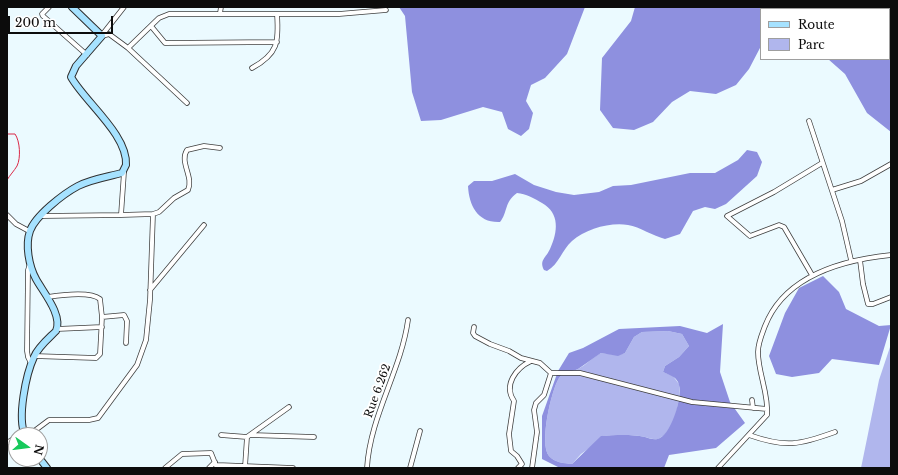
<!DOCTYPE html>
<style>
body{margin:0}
#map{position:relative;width:898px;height:475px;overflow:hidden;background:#ebfaff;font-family:"Libre Baskerville",serif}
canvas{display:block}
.frame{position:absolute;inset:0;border:8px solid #0c0c0c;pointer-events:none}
.legend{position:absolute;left:760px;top:8px;width:130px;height:52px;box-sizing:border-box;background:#fff;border:1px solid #9e9e9e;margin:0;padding:5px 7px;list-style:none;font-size:12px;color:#0c0c0c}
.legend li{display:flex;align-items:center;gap:8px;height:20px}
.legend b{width:20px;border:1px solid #9e9e9e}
.north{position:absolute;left:8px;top:427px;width:40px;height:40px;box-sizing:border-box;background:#fff;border:1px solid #9e9e9e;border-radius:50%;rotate:104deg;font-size:11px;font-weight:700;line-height:16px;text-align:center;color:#0c0c0c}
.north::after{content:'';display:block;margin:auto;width:14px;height:18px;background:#17c95b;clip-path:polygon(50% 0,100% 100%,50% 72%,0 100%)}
.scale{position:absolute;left:8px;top:16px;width:105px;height:18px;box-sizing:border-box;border:2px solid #0c0c0c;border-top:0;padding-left:5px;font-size:12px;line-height:14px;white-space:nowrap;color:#0c0c0c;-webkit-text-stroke:3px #fff;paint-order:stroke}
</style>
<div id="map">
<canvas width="898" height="475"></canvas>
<div class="frame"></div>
<ul class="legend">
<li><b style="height:5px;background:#a6e2ff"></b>Route</li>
<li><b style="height:11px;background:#b0b6ed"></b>Parc</li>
</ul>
<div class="north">N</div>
<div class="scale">200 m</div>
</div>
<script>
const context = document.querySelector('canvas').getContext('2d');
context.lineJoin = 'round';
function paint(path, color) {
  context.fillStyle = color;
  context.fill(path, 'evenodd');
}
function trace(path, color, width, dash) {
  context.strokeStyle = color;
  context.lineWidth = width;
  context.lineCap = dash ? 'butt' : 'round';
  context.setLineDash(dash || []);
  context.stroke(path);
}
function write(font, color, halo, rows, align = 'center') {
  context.font = font + ' "Libre Baskerville",serif';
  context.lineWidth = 4;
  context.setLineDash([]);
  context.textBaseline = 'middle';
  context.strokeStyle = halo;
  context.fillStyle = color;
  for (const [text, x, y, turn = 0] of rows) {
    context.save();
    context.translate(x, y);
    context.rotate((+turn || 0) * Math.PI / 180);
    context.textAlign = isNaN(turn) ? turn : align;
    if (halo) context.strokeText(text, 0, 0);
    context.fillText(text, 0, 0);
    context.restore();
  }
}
paint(new Path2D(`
 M668,331L682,334L689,346L679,357L665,366L663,372L673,376L679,384C680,401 676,429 660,438C656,441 650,438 645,437C632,434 615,435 602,436L595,444L581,454L572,464C564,463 555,463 549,456C539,444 551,391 559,378C563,372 572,372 578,369C586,365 593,357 601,353L618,355L625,353L634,337L642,332Z
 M891,344V468H861L879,380Z`), '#b0b6ed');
paint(new Path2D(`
 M399,7H585L567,54L545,78L531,85L526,101L533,113L529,129L521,136L508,129L502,112L483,107L441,120L421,121L412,92L405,16Z
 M635,7H891V132L867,113L845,74L828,59H889V9H761V46L749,69L736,85L716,94L690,91L672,102L653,122L634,130L613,128L600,110L602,58L631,21Z
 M747,150L757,152L762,162L757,176L726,204L715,209L705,207L693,211L680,234L665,239C653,236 640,227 628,225C610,222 586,229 572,241C562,250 559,264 547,271L544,270C539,260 546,258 550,249C558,232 560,213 542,203C534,198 526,194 517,193C504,202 508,212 500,222C478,223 469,206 468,186L474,181H492L515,174L534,185L556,192L574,195L599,192L613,186L631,185L690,173H715L738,160Z
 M823,276L839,292L846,309L879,326L891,325L879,365L832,359L819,373L792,377L776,374L769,356L785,313L799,288Z
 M723,324L720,372L730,402L745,423L716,448L669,455L664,468H560L542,459V416L558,371L569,353L583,348L619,329L680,326L707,333ZM668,331L682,334L689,346L679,357L665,366L663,372C669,375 675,376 678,382C684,394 672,432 660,438C655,441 649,438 645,437C631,434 615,435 601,436L572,464C564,463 555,463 549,456C539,444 551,391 559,378C563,372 572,372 578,369C586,364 593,358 601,353L618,356L625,353L634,337L642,332Z`), '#8e90df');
trace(new Path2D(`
 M7,134H15C20,141 21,158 17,166C14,171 10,175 7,180`), '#da2947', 1);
const street = new Path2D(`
 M49,7L42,14L43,16L87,55
 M220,13L221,7
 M151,26L165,43L277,42
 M102,35L124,7
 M102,36L109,34L128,48L159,18L169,14H339L386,10
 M128,48L187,103
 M252,68C278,54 279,42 277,14
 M809,121L842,221L851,260
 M124,172L121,215L153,214
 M832,190L861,181L891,164
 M7,215L16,224L29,231
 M42,216L121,215
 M860,260L863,284L868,304H873L891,297
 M30,264L28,270L27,351L28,357L31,363
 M812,275L784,227L779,225L750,236L727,216L774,192L822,163
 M150,290L204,225
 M102,317L124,315L127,321L126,343
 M474,327L473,333L475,336L490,344L509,351L521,358L540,363L551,373L544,395L536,403L534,410L537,432L532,468
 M57,329L102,327
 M34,356L96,358L100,354L102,317L100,299C90,291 61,295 48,297
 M551,373H580L692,402L767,409
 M752,400L753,408
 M29,435L49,420H89L98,418L137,365L146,340L150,300L153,214L159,212L174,198L188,190C194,177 179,162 187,150L204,146L220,148
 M221,435L247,437L289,407
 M251,435L314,437
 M749,435C786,448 799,445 835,432
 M7,443L16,437
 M217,465L293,468
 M245,467L247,437
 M165,468L182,454L211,453L217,468
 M209,468L215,462
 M367,468C370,416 401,371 408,320
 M410,468L420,431
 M518,468L522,464L517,456L511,451L509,434L514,401C503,385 516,368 531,361
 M718,468L767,415C769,394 758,373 758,352C758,343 762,334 765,326C785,275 842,260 891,255`);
const secondary = new Path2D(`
 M25,435C17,418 26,374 34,357C38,347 48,339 56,331C63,315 43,292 36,279C29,266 25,245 30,231C35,216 63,194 78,186C92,179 107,177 122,173L126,165C128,135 85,102 71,77L76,66L102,36L72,7
 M40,459L47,468`);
trace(street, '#3f3f3f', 5.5);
trace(secondary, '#2e2e2e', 8);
trace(street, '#fff', 4);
trace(secondary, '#a6e2ff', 6);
write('11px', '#0c0c0c', '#fff', [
 ["Rue 6.262",378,391,-70]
]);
</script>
